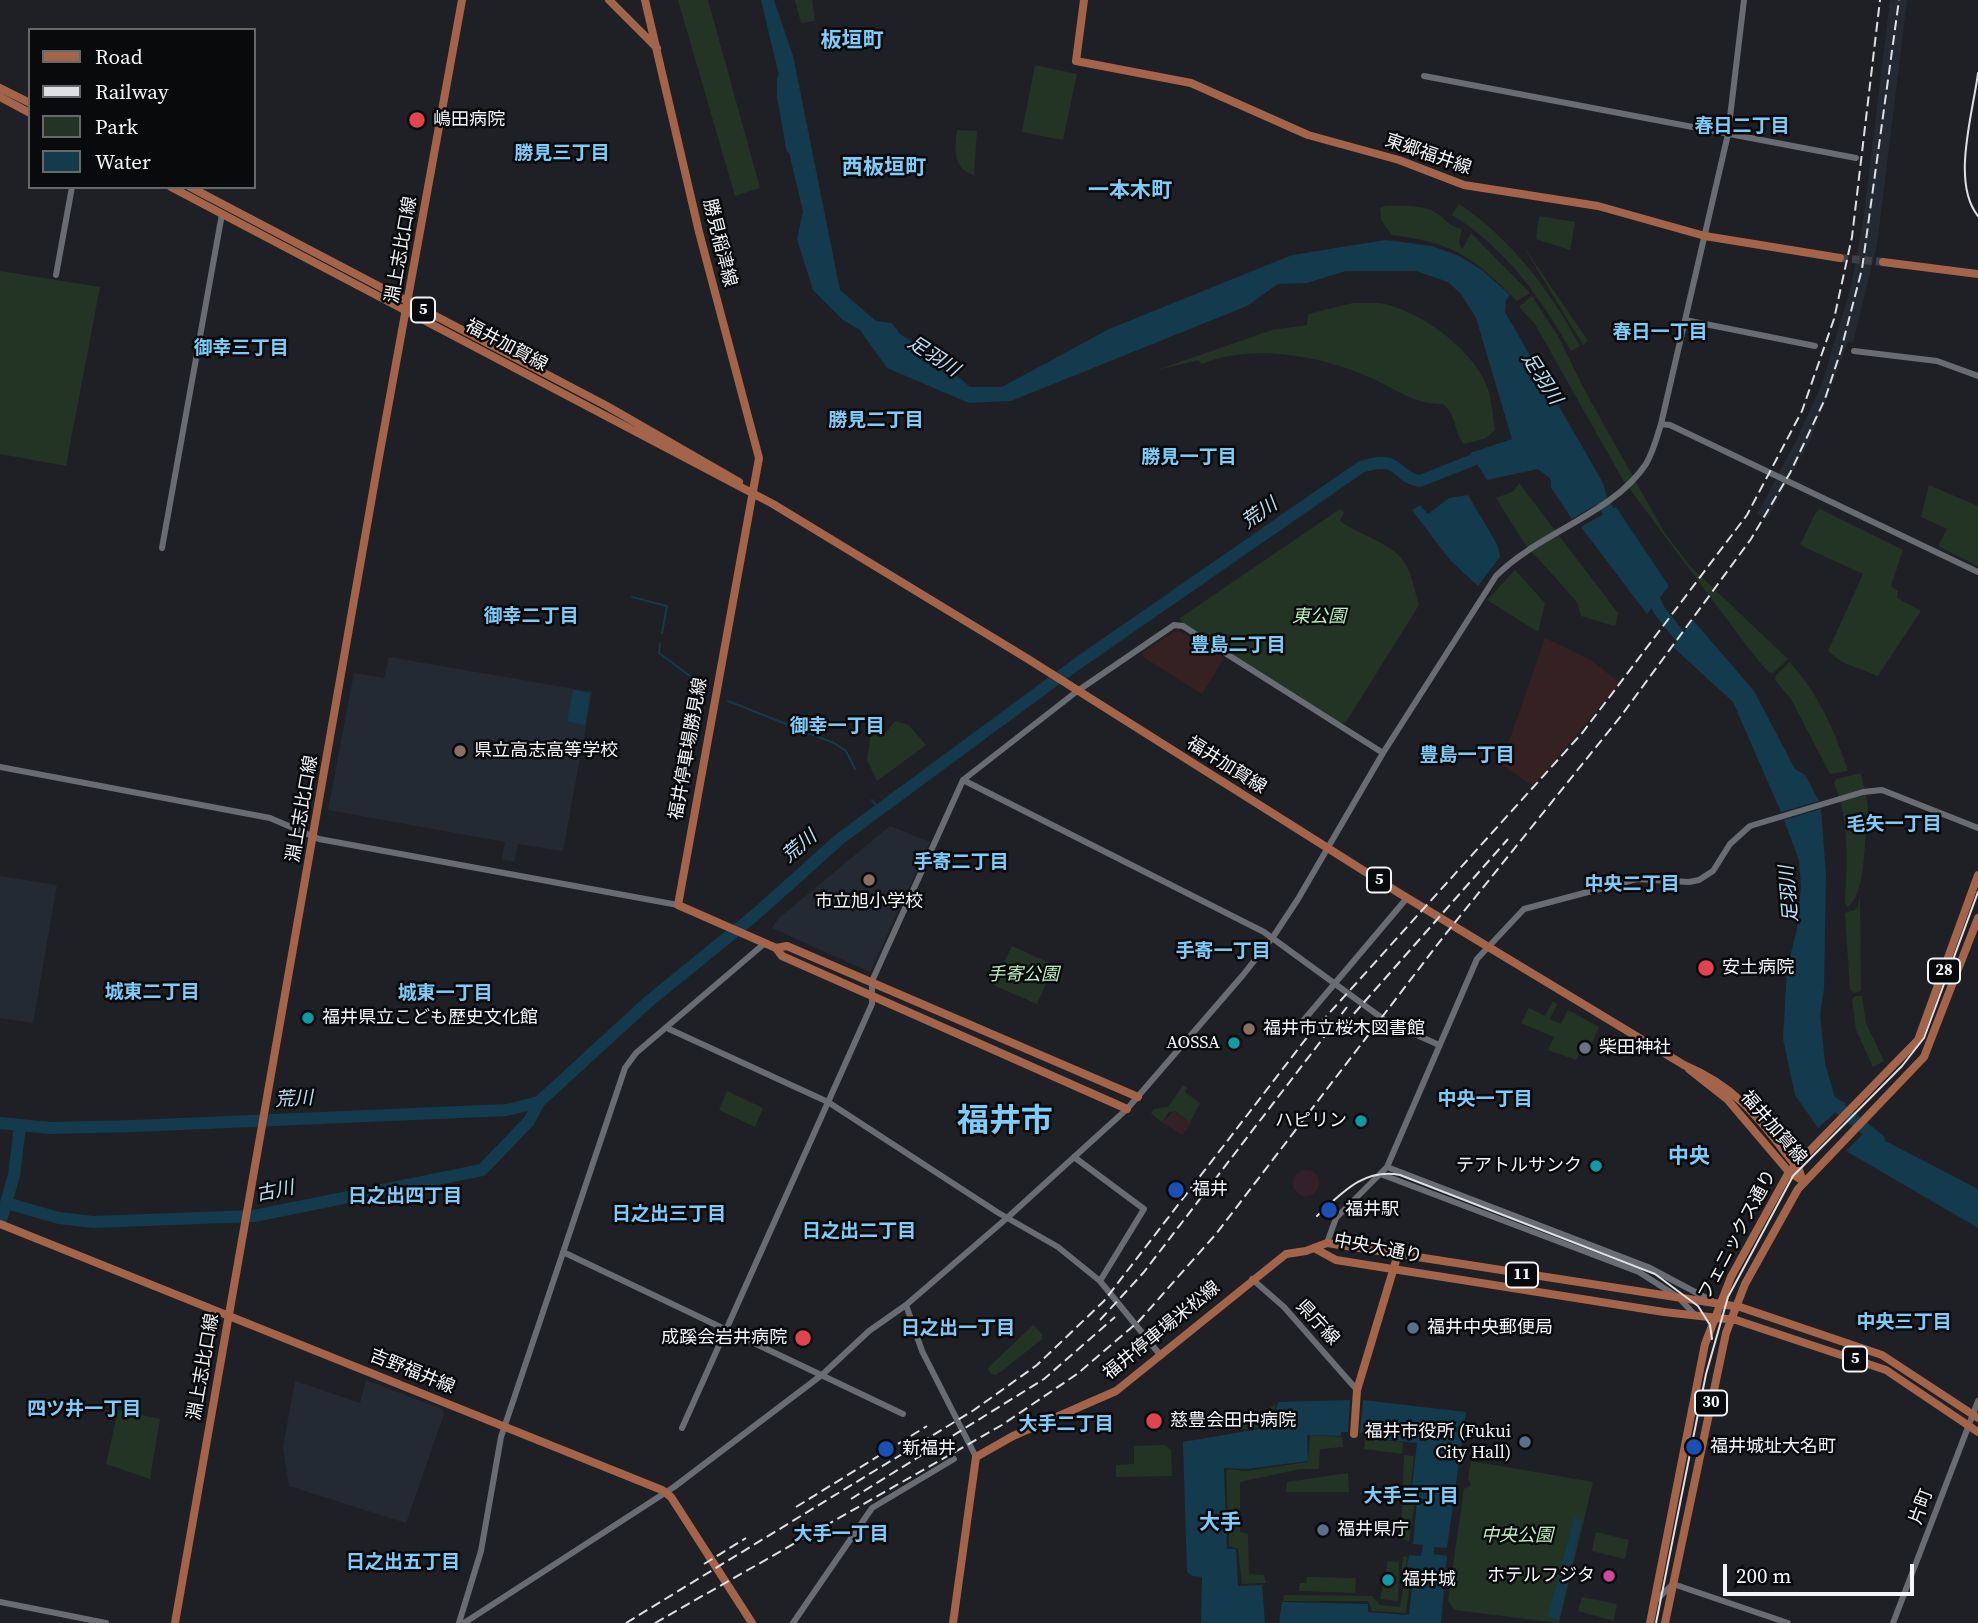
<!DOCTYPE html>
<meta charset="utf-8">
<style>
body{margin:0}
#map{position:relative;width:1978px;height:1623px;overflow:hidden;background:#1e2025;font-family:"Source Serif 4",serif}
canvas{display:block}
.legend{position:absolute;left:28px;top:28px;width:228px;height:161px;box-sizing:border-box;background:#090a0c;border:2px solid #67686a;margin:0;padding:9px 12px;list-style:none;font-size:21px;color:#f3f5f8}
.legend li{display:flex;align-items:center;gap:14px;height:35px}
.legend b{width:35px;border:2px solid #67686a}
.scale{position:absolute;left:1723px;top:1564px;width:191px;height:32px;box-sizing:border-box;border:4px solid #f3f5f8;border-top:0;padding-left:9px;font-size:21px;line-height:24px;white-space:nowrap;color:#f3f5f8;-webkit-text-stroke:5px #090a0c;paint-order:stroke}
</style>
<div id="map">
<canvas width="1978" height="1623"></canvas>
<ul class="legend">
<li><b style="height:9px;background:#a4644a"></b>Road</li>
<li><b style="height:9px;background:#dee0e3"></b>Railway</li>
<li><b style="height:19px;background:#233424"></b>Park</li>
<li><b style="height:19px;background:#143a4d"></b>Water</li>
</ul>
<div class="scale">200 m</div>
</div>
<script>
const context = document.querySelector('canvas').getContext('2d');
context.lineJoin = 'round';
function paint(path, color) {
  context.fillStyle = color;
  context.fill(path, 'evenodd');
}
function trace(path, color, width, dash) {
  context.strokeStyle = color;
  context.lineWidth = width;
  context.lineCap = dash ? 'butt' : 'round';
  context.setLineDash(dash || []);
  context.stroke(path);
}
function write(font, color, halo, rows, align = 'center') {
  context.font = font + ' "Source Serif 4","Noto Sans JP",serif';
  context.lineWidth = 5;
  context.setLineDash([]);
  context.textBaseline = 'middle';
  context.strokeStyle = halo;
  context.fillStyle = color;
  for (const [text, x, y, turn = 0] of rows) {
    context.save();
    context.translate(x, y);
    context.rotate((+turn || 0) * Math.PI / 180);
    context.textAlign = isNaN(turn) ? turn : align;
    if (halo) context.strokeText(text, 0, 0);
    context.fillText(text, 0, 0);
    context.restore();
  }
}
paint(new Path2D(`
 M1177,630L1224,658L1202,694L1143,657V652Z
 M1545,638L1591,660L1620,683L1533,786L1501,764Z`), '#352121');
paint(new Path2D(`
 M1174,1111L1192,1123L1182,1135L1162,1122Z
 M1293 1183a13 13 0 1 1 26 0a13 13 0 1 1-26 0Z`), '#342127');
paint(new Path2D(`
 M1890,0H1907L1877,245L1853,343L1848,342L1810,440L1767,519L1757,514L1796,441L1822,383L1851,287L1864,214Z
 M389,657L592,692L563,851L518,844L514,862L502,859L505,842L328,810L354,673L384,678Z
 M890,826L930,842L870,972L772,928L779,918Z
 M0,876L57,885L33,1023L0,1018Z
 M366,1380L442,1409L444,1414L406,1523L289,1486L283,1447L295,1381L360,1403Z`), '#242a34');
paint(new Path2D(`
 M678,0H708L760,188L735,196Z
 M795,0H812L815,21L801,23Z
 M1035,65L1077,74L1063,140L1022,132Z
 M957,130L977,131L974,175C952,169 955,148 957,130Z
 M1459,204C1511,238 1551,292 1580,346L1571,351C1540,297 1506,248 1452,215Z
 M1386,206C1403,206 1423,204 1438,214C1447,221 1450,227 1462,229L1459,242L1462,250L1471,233L1530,293L1517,301C1473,257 1455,243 1392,235L1381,220L1380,208Z
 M1539,216L1575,222L1570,250L1536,239Z
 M1522,244L1588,341L1583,345Z
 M0,271L100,287L66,466L0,454Z
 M1532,296L1558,336L1584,389L1664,532L1689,565L1788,659L1773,673L1768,672L1749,649L1623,480L1535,324L1519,307Z
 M1353,303C1363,303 1375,302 1385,304C1425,314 1477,352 1489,392C1492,404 1493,418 1495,430L1486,438L1464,444C1453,430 1457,416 1443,404C1414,405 1395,388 1369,377C1320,356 1253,343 1202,364L1198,360L1157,370L1272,330L1307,325L1308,314Z
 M1519,483L1618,613L1615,626L1581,616L1577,602L1525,544L1496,498L1514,491Z
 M1929,485L1978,506V566L1938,546L1947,529L1921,517Z
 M1340,509L1344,512L1340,521C1359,535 1391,542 1405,563C1412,574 1415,593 1419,605L1346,722L1341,723L1182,623L1180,618Z
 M1820,509L1903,550L1891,586L1898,591L1897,598L1921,611L1878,676L1842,662L1828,651L1863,574L1800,545L1816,512Z
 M1515,570L1545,603L1538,632L1487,600Z
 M1790,662C1819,695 1835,731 1848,771L1830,774L1791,699L1775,680L1776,675Z
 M895,721L909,725L926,745L877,781L867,760L871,733L883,736Z
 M1861,773C1863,786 1870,805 1868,817C1863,840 1867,892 1848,907L1845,903C1847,862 1850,822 1834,783L1836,779Z
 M1860,897L1861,991L1854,993L1850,990L1845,913L1857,909Z
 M1012,946L1054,965L1037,1004L993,985Z
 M1855,996H1862L1866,1023L1884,1061L1873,1067L1856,1030L1852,1000Z
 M1553,1001L1557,1004L1550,1019L1561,1024L1568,1010L1599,1027L1586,1056L1579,1054L1576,1060L1548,1050L1554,1037L1521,1023L1529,1008L1545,1016Z
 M1183,1085L1187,1088L1185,1092L1200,1103L1190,1122L1175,1111L1169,1112L1162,1122L1151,1113L1154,1109L1168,1107Z
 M727,1091L763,1108L755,1127L719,1110Z
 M1033,1325L1042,1334V1339L1002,1371L995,1375L990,1373L988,1368Z
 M1276,1404L1269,1427L1240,1430L1241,1426Z
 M118,1410L160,1419L150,1479L106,1464Z
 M1310,1435L1342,1437L1343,1447L1320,1449L1319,1469H1300L1240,1482V1532L1248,1534L1249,1574L1264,1575L1266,1583L1242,1584L1238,1549L1229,1546L1226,1472L1228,1469L1246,1471L1308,1462Z
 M1365,1438L1403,1442L1402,1454L1364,1449Z
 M1165,1445L1171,1450L1172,1476L1116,1477V1465L1134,1464V1446Z
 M1404,1455L1414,1456L1411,1484L1416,1492L1409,1542L1401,1538Z
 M1471,1461L1593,1482L1559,1623L1455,1610L1448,1601L1464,1489L1471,1485L1468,1478Z
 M1348,1473L1349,1492H1286L1287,1482Z
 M1596,1532L1629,1540L1625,1559L1592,1551Z
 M1403,1556L1407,1557L1406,1567L1411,1572L1406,1613L1372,1611L1368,1601H1283L1284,1595L1372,1596L1380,1605L1400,1607L1405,1578L1401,1575Z
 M1388,1561L1399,1562L1398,1601L1380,1599Z
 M1307,1577L1356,1578L1355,1593L1299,1591L1300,1583H1306Z
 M1582,1597L1617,1604L1614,1621L1578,1611Z`), '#233424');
paint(new Path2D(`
 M761,0H774L793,56L840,290L876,321L892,323L900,334L932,354L970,387H1002L1109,329L1292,255L1386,240L1432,246L1459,256L1482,270L1510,295L1506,300L1505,312L1603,483L1607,498L1572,519L1551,488V479L1538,469L1487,480L1470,453L1512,439L1476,318L1461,294L1448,282L1416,271H1346L1307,283L1278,284L1247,306L1011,401L969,403L887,368L860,330L843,320L813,290L797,239L803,211L790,157L786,105Z
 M1468,495L1498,546L1500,557L1478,586L1450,560L1412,510L1420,505L1428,514L1449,498Z
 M1616,507L1669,586L1647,614L1581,527Z
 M1693,620L1754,691L1795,769L1805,775L1819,801L1781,812L1733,702L1673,647Z
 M573,690L590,693L585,725L567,721Z
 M1821,809L1826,874L1824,989L1820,1014L1825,1063L1835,1098L1846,1103L1818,1128L1795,1095L1783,1039L1787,969L1797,929L1801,886L1799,860L1784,820Z
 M1866,1131L1978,1189V1228L1846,1151Z
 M1350,1400L1348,1432H1341V1436L1307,1435L1308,1461L1246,1469L1224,1468L1227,1549H1236L1238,1586L1262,1585L1265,1623H1201L1202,1577L1192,1576L1187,1572L1183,1442L1271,1427L1278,1402Z
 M1363,1400L1466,1412L1447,1548L1434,1547V1554L1447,1556L1441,1623H1279L1282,1602L1368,1604V1612L1409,1615L1414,1568L1407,1567L1409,1555L1421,1556L1423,1545L1413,1544L1418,1489L1412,1485L1417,1443L1365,1437V1434L1360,1433Z
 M1574,1518L1582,1520L1559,1621L1548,1616Z`), '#143a4d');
trace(new Path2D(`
 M632,597L667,606L662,633
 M660,644L659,653L694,679
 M728,701L834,743L846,751L855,769
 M872,800L879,810`), '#143a4d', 2);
trace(new Path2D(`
 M783,79V97L792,148
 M1593,487L1617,525
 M1649,588L1659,610L1689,648
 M1828,1099L1879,1140
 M0,1123L50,1128L135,1126L507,1110L539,1102L648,1002L755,915L841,838L1074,666L1361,467C1403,454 1392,476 1420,481L1488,454
 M6,1203L14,1175L20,1126
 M0,1223L6,1203L59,1218L93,1222L254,1216L482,1170L529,1121L539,1102`), '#143a4d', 12);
trace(new Path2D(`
 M1840,258L1883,262`), '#3e4045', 8, [8, 4]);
trace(new Path2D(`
 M1424,76L1856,158
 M56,275L72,187
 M1685,320L1815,346
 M1854,351L1937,361L1978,376
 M1661,424L1670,425L1978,572
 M162,548L222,214
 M0,767L270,818L319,839L678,905
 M963,780L1264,932L1386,1021L1439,1045
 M1303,1021L1407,898
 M669,1029L828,1102L997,1212L1058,1247L1100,1281L1161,1356
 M1074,1157L1144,1209L1100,1281
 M1387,1167L1648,1267L1712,1301
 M1383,1175L1639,1272L1678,1297L1696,1316
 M1327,1243L1336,1218L1387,1167L1477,959L1524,909L1637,879L1689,882L1699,880L1713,871L1730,844L1750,826L1863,792L1882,790L1978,828
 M563,1252L903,1414
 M1252,1279L1284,1307L1357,1390
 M682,1428L872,1004V981L963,780L1076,692L1174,625L1183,626L1203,639L1383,753
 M976,1457L922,1351L906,1305L1007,1218L1127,1109L1243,975L1273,937L1298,899L1383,753L1496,576C1538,533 1613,514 1646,464C1653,452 1657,437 1661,424L1728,134L1744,0
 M0,1602L106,1623
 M1654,1602L1673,1584L1788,1623
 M459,1623L481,1551L501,1437L625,1068L636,1053L765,943
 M464,1623L674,1487L823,1374L869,1331L906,1305
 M793,1623L872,1508L954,1459
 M1893,1623L1978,1401`), '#696d73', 6);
trace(new Path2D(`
 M609,0L657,48
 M645,0L699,232L759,458L678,905L776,948L782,956L1127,1109
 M1084,0L1076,61L1191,83L1308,135L1399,160L1464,185L1598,206L1705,236L1840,258
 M0,88L30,103
 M0,97L30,113
 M171,187L773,504L1028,659L1399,893L1684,1065C1741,1089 1761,1122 1799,1170L1803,1181
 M190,187L607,406L739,482
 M1883,262L1978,274
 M776,948L787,946L1138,1097
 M1689,1069L1727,1099L1789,1172L1803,1181
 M0,1224L662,1490L671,1497L752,1623
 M1314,1248L1336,1260L1664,1312L1736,1320L1886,1370L1978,1432
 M1354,1434L1357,1390L1398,1254
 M175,1623L379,457L462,0
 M953,1623L976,1457L1013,1436L1116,1391L1286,1254L1306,1251L1327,1243L1740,1307L1882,1355L1978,1418
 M1650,1623L1705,1344L1731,1277L1789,1172L1918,1040L1978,875
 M1665,1623L1726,1333L1745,1284L1798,1189L1924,1057L1978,918`), '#a4644a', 8);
trace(new Path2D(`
 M1978,73C1973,113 1951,183 1978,216
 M1317,1216C1341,1194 1363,1168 1400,1175L1655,1274L1698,1306L1710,1325L1712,1339
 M1656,1623L1706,1374L1728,1297L1793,1176L1902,1066L1924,1038L1978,892`), '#dee0e3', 2);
trace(new Path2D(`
 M1344,1025L1508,839
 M1100,1320L1144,1272L1347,1007
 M851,1499L1044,1379L1115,1317
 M796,1507L927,1426
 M704,1564L746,1538
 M626,1623L974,1410L1037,1365L1104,1301L1305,1040L1583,732L1747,515L1802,411L1834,319L1852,237L1880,0
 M655,1623L1002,1425L1077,1374L1139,1321L1216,1234L1444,936L1621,716L1751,539L1790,473L1825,399L1841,350L1862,269L1899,0`), '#dee0e3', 2, [10, 5]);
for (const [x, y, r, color] of [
 [417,120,9,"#e0444e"],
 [460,751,7,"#8d6e63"],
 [869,880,7,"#8d6e63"],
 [1706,968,9,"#e0444e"],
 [308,1018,7,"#0f9aa8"],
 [1249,1029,7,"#8d6e63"],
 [1234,1043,7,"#0f9aa8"],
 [1585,1048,7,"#6b7280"],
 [1361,1121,7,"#0f9aa8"],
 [1596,1166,7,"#0f9aa8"],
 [1176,1190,9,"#1a4fb4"],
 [1329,1210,9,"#1a4fb4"],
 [1413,1328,7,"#5c6f8a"],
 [803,1338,9,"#e0444e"],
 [1154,1421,9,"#e0444e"],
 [1525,1442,7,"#5c6f8a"],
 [1694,1447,9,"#1a4fb4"],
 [886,1449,9,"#1a4fb4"],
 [1323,1530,7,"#5c6f8a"],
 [1609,1576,7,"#d1479c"],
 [1388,1580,7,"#0f9aa8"]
]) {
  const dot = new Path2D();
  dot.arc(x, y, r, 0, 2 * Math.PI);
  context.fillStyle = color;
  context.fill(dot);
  trace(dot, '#090a0c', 2.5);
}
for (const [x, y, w] of [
 [423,310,24],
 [1379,880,24],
 [1944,971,32],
 [1522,1275,32],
 [1855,1359,24],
 [1711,1403,32]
]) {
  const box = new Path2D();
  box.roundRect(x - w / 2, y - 12.5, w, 25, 5);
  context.fillStyle = '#090a0c';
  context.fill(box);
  trace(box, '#f3f5f8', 2);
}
write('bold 16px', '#f3f5f8', null, [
 ["5",423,310],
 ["5",1379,880],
 ["28",1944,971],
 ["11",1522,1275],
 ["5",1855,1359],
 ["30",1711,1403]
]);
write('18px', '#f3f5f8', '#090a0c', [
 ["嶋田病院",433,120],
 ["県立高志高等学校",474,751],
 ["市立旭小学校",869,902,"center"],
 ["安土病院",1722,968],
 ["福井県立こども歴史文化館",322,1018],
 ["福井市立桜木図書館",1263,1029],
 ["AOSSA",1220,1043,"right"],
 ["柴田神社",1599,1048],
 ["ハピリン",1347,1121,"right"],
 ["テアトルサンク",1582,1166,"right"],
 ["福井",1192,1190],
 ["福井駅",1345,1210],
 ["福井中央郵便局",1427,1328],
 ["成蹊会岩井病院",787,1338,"right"],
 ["慈豊会田中病院",1170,1421],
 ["福井市役所 (Fukui",1511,1432,"right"],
 ["City Hall)",1511,1453,"right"],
 ["福井城址大名町",1710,1447],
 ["新福井",902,1449],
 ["福井県庁",1337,1530],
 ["ホテルフジタ",1595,1576,"right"],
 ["福井城",1402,1580]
], 'left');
write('18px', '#f3f5f8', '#090a0c', [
 ["東郷福井線",1428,155,19],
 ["勝見稲津線",719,243,76],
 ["淵上志比口線",402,250,-80],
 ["福井加賀線",506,346,28],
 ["福井停車場勝見線",689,749,-80],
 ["福井加賀線",1226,766,32],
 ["淵上志比口線",303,809,-80],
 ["福井加賀線",1773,1128,49],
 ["フェニックス通り",1738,1235,-62],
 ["中央大通り",1378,1249,11],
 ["県庁線",1317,1323,47],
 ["福井停車場米松線",1162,1331,-39],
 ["淵上志比口線",204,1367,-80],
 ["吉野福井線",412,1372,22],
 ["片町",1922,1507,-70]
]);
write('italic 18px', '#baefc0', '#090a0c', [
 ["東公園",1319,617],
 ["手寄公園",1023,975],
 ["中央公園",1517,1536]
]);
write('bold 19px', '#7eccf9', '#090a0c', [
 ["春日二丁目",1742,127],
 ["勝見三丁目",562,154],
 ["春日一丁目",1660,333],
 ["御幸三丁目",241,349],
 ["勝見二丁目",876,421],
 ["勝見一丁目",1189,458],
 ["御幸二丁目",531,617],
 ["豊島二丁目",1238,646],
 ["御幸一丁目",837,727],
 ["豊島一丁目",1467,756],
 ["毛矢一丁目",1894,825],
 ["手寄二丁目",961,863],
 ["中央二丁目",1632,885],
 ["手寄一丁目",1223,952],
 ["城東二丁目",152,993],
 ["城東一丁目",445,994],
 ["中央一丁目",1485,1100],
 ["日之出四丁目",405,1197],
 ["日之出三丁目",669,1215],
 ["日之出二丁目",859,1232],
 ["中央三丁目",1904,1323],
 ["日之出一丁目",958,1329],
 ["四ツ井一丁目",84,1410],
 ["大手二丁目",1066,1425],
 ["大手三丁目",1411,1497],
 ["大手一丁目",841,1535],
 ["日之出五丁目",403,1563]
]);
write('italic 19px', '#bbe1f7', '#090a0c', [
 ["足羽川",933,357,33],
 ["足羽川",1541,379,57],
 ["荒川",1260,514,-35],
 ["荒川",800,847,-40],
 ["足羽川",1790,894,-95],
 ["荒川",294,1100,-3],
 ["古川",275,1192,-11]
]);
write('bold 21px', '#7eccf9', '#090a0c', [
 ["板垣町",852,42],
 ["西板垣町",884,169],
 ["一本木町",1130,192],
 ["中央",1689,1158],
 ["大手",1220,1524]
]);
write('bold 32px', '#7eccf9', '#090a0c', [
 ["福井市",1005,1123]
]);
</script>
